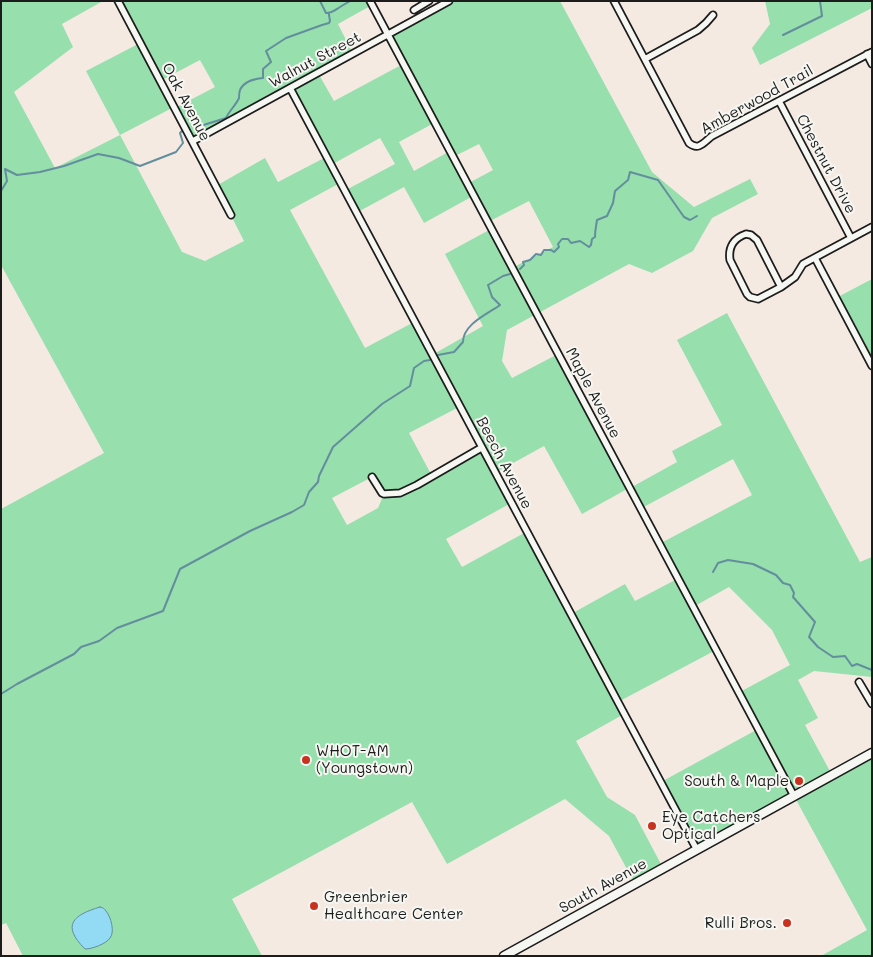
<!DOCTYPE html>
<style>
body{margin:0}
#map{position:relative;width:873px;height:957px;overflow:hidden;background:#f5eae2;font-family:Mali,sans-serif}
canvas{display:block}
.frame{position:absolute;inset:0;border:2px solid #1c1c1c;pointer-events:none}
</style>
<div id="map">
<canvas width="873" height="957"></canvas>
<div class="frame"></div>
</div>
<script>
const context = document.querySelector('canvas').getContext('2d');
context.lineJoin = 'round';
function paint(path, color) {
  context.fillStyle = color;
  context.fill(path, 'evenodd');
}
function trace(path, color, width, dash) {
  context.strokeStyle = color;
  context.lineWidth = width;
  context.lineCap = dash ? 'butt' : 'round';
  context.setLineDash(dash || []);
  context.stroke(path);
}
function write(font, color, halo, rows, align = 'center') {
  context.font = font + ' Mali,sans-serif';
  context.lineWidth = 4;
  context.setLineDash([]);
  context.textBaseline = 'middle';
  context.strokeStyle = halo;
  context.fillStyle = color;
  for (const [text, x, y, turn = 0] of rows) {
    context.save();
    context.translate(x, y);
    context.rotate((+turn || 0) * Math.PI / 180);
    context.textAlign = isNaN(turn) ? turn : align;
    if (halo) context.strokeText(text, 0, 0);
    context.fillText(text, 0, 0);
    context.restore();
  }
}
paint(new Path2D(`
 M1,1H103L62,24L73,47L14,92L55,168L120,135L86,71L140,43L118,1H370L372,5L338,24L353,54L318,73L334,101L403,64L388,35L449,1H560L652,172L694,207L750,179L758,194L712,218L693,251L652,273L629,264L507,330L502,361L512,378L558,354L630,488L677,462L672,451L722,425L677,340L727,313L860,562L872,557V677L814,671L798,680L818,718L805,725L832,775L872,753V956H821L867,930L794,796L697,850L661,782L758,729L738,693L790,665L772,630L729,587L693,607L716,650L618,702L624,714L576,741L607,797L635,815L663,868L635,884L609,836L565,799L447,864L412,802L232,899L262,956H23L6,923L1,925V509L104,453L1,265ZM200,60L215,87L175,108L193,141L290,88L326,157L278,182L265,158L216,186L244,241L205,261L182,252L120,135L174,107L160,81ZM434,123L450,151L414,171L399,142ZM380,138L395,164L344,191L356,213L404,187L424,223L473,196L488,222L529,201L553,247L512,268L491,229L445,254L483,326L432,355L414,322L365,348L290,210L340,183L331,165ZM479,144L493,170L467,184L453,157ZM459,407L481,448L432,476L409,433ZM544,446L582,514L629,488L640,509L733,459L752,495L659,544L677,579L635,601L625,584L571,614L526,532L462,567L446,539L511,503L495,473ZM372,477L384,494L378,508L347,525L332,498Z
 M765,1H872V8L760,65L752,48L770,24Z
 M872,279V366L836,298Z`), '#97dfad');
const water = new Path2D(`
 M100,907C103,908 104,908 106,911C111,917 115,932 110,938C106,944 92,949 85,949C61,925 73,915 100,907Z`);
paint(water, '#93daf5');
trace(water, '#638e9e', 1);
trace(new Path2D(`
 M320,1L326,13C333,13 335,10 340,7C343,5 347,3 350,1
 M783,35L822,16L820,1
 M192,126L197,127L226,118C229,111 236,105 239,98C239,95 239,93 240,90C244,81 254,79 263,78V69L271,62L266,51L286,38L322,25L329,23L330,21L329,15V13
 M1,191L7,181L5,169L17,175L40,172L64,166L98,154L119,158L140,166L176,152L183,143L180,133L182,131
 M520,269L524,265L523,262L530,260L536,254L541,255L544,250H551L554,252L559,247L558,244L562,239H568L571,243L580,241L589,247L591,245L592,239L595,237C595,230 596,227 597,220L607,216L613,203L615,191L628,180L630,172L658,180L684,217L690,220L697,216
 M438,355L454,352L463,342C463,324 488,314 500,305L492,297L488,285L503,276L510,274
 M713,572L718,563L728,560L753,564L776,575L783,583L790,585L794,593L793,597L815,622L809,637L818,647L833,657L845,656L852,666L857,664L872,670
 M1,694L17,684L74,654L81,647L99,641L117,628L163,611L180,569L250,531L292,512L304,505L309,492L318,482L319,476L333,447L382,404L410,386L414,368L424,361L430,360`), '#638e9e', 2);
const minor = new Path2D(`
 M118,1L231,215
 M370,1L794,796
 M614,1L689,143C699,151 704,142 712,136L872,52
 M414,10L429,1
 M867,54L872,64
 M645,59L698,30L706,23L713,15
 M290,88L697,850
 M779,101L851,238
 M193,141L449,1
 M746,234L751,235L757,240L781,287L758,299L750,297L747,294L730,260C728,247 734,238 746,234Z
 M815,258L872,366
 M781,287L795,277L803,264L872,227
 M372,477L382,493L384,494L400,493L417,485L481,448
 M859,682L872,704`);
const major = new Path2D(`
 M504,956L872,753`);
trace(minor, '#1c1c1c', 9);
trace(major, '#1c1c1c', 11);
trace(minor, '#f6f6f2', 5.5);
trace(major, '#f6f6f2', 8);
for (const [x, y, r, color] of [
 [306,760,5,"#c8321e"],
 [799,781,5,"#c8321e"],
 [652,826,5,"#c8321e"],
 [314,906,5,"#c8321e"],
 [787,923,5,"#c8321e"]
]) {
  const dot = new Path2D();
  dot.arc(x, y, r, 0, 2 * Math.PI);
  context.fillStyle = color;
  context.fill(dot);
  trace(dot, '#f6f6f2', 2);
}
write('15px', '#1c1c1c', '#f6f6f2', [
 ["Walnut Street",315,60,-28],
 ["Amberwood Trail",757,100,-29],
 ["Oak Avenue",186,102,62],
 ["Chestnut Drive",826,164,62],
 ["Maple Avenue",593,393,62],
 ["Beech Avenue",504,463,62],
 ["South Avenue",603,886,-29]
]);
write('15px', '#1c1c1c', '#f6f6f2', [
 ["WHOT-AM",316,751],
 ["(Youngstown)",316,768],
 ["South & Maple",789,781,"right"],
 ["Eye Catchers",662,817],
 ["Optical",662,834],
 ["Greenbrier",324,897],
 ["Healthcare Center",324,914],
 ["Rulli Bros.",777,923,"right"]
], 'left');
</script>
